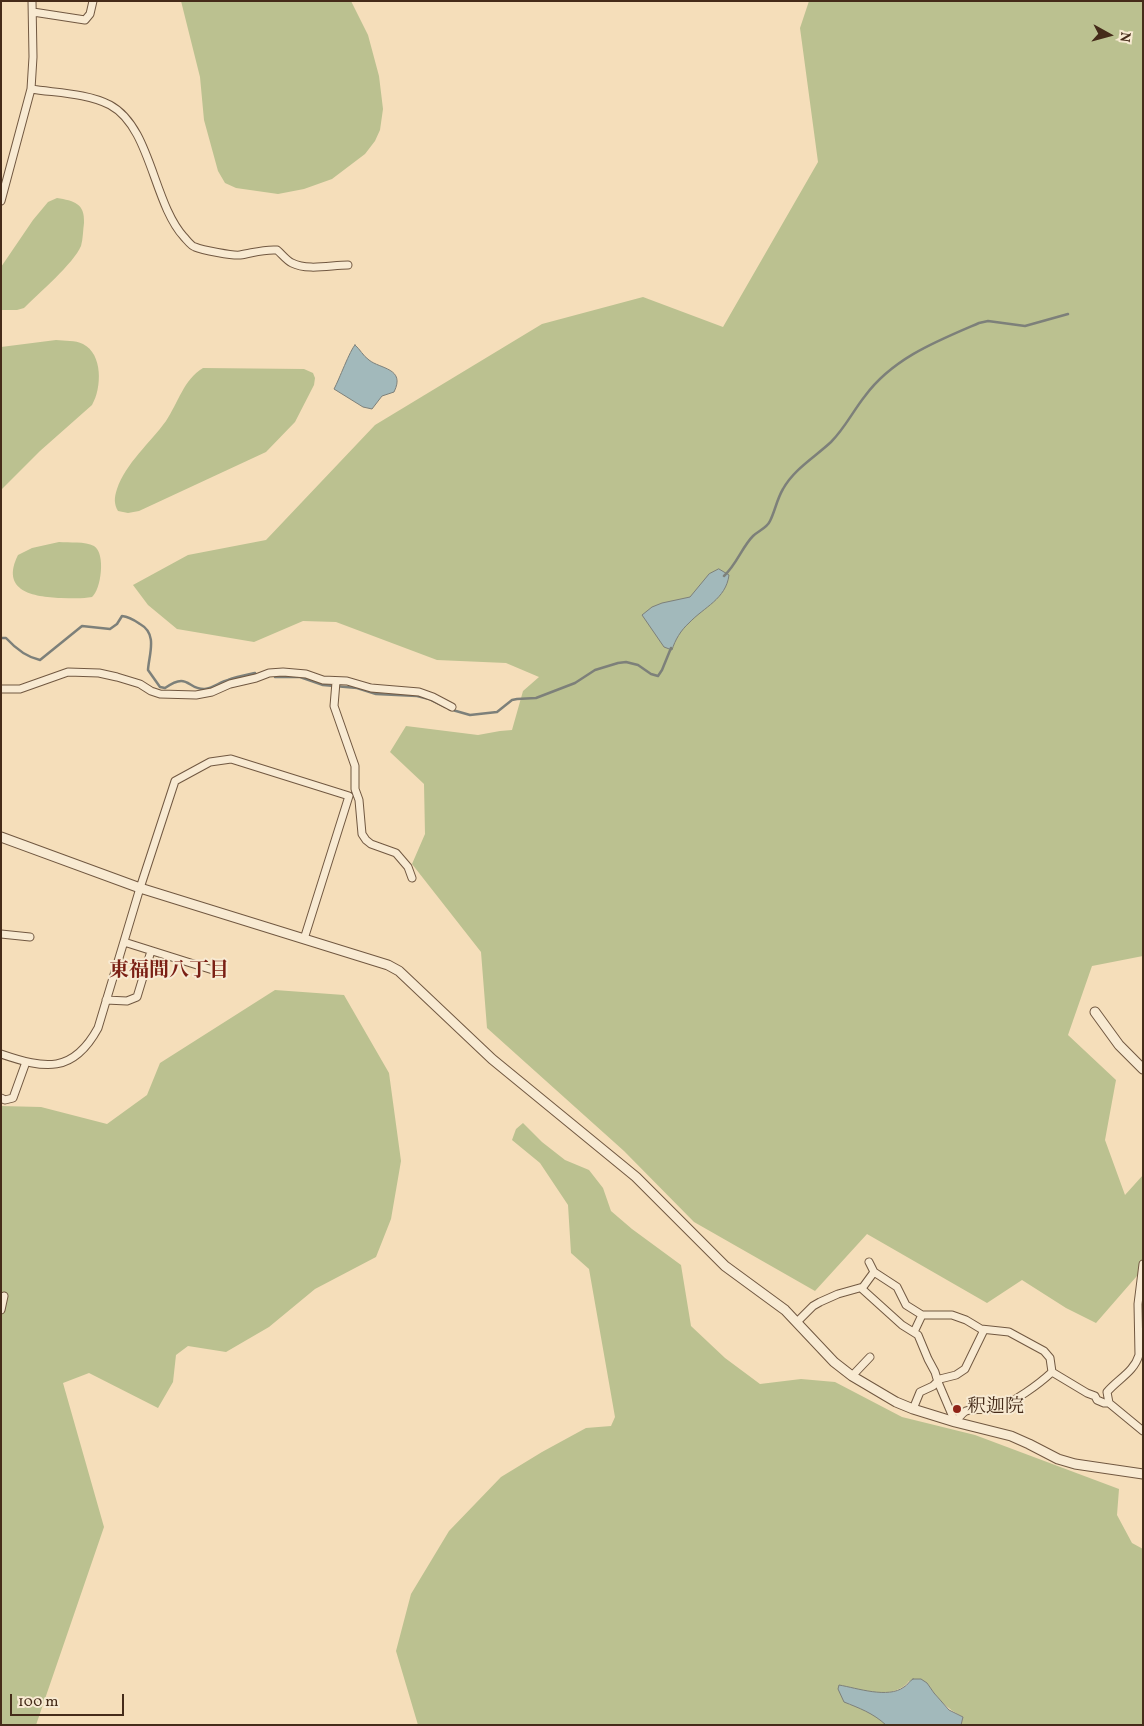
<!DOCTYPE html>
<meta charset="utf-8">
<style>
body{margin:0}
#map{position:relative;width:1144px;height:1726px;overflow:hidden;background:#f5deba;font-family:Vollkorn,serif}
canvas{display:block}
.frame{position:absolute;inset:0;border:2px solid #452b19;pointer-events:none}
.north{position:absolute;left:1084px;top:10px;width:50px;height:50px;-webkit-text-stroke:4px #f8ead2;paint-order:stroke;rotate:97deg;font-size:14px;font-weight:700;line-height:20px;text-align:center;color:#452b19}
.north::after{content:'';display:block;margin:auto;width:18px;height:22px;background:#452b19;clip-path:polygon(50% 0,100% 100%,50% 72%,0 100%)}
.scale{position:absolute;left:10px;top:1694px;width:114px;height:22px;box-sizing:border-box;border:2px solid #452b19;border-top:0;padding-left:6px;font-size:15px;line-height:18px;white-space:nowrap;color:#452b19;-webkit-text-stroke:4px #f8ead2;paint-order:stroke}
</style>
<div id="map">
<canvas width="1144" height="1726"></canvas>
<div class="frame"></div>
<div class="north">N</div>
<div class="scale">100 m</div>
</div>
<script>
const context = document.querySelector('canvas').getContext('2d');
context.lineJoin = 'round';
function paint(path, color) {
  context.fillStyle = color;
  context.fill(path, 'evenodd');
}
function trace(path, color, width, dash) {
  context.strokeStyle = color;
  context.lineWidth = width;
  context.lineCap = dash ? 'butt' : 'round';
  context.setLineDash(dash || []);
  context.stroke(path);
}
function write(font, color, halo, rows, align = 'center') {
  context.font = font + ' Vollkorn,"Noto Serif JP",serif';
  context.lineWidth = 4;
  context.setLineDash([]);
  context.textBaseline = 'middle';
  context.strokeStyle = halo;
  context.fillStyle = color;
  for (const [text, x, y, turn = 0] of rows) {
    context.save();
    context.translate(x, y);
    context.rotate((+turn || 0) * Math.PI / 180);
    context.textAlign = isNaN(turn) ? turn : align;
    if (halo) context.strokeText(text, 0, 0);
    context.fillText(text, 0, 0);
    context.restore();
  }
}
paint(new Path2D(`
 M181,1H351L368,35L379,76L383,109L380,130L375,141L365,154L332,179L304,189L278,194L236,188L225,183L218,171L204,120L200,77Z
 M809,1H1143V956L1092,966L1068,1035L1116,1080L1105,1140L1125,1195L1143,1175V1269L1096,1323L1066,1308L1022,1280L987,1303L867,1234L815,1291L694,1222L624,1151L487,1028L481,952L412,864L425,834L424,784L390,752L406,726L478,735L500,731L512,730L523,691L539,677L506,663L437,660L336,622L303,621L254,642L177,629L148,605L133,585L188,555L266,540L375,425L542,324L643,297L723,327L818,162L800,28Z
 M57,198C74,201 85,203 84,223C83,230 83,239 81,246C74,263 38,294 24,308L17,310H1V267L33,220L48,202Z
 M56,340C65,341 75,340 83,344C103,354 102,388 92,405L40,451L1,490V347Z
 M203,368L304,369L313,373L315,378L314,385L295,422L266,452L139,511L128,513L118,511C114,504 114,498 117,489C126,463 150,443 166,421C178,403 184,379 203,368Z
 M59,542C69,543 85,541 94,546C106,553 101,590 92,597C82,599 71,598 61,598C33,597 0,591 18,555L32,548Z
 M275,990L344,995L389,1073L401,1161L391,1219L376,1257L315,1289L269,1327L226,1352L188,1346L176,1355L173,1382L158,1408L89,1373L63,1383L104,1527L36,1725H1V1106L41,1107L107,1124L147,1095L160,1063Z
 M523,1123L542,1142L565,1160L589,1170L603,1188L611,1211L632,1229L681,1265L691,1326L725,1358L760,1384L801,1379L835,1382L902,1417L975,1435L1119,1489L1117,1515L1132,1543L1143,1549V1725H961L963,1717C947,1709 937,1698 927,1683L909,1681C900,1693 881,1695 867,1691L849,1704C863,1707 876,1715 886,1725H418L396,1651L411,1594L449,1531L501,1477L542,1452L586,1428L611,1426L615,1417L589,1269L571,1253L568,1205L540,1163L512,1140L516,1129Z`), '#bbc190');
const water = new Path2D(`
 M355,345C360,349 363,356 369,360C380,369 406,368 394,392L382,396L372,409L363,407L334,389C339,380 350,350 355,345Z
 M719,569L729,575C726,599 704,607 689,623C681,630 675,640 672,650L664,647L642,615L652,607L662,603L690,597L709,574Z
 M913,1679H921L927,1683L934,1693L949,1710L963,1717L961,1725H886C873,1713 859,1708 844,1702L838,1689L839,1685C857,1688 888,1699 904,1687C908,1685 909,1681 913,1679Z`);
paint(water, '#a2b9bb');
trace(water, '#7d807a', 1);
trace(new Path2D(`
 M724,576C737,564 742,547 753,536C758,531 767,528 770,521C775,511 777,499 783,489C794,469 815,457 831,442C845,428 853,411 865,396C893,358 937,341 979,323L988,321L1025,326L1068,314
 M1,638H6C16,649 26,657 40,660L82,626L110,629L117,624L122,616C130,617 134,620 140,624C158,634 149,654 148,670L160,687L165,688C189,671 187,690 205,689C213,688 220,682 228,680C236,677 246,675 255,673
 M275,677H300L323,685L357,688L376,694L417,696L429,699L445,707
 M449,709L470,715L497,712L512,700L517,699L536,698L575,683L595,670L618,663L626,662L638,665L651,674L658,676L662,670L671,648`), '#7d807a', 2.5);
const minor = new Path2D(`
 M33,12L85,20L90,14L93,1
 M31,89C56,93 87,93 110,105C151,127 153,203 184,237C187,240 191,246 195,247C202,250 233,256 240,255C253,253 263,249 277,250C282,254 286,260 292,263C308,271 331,265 348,265
 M1,201L31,89L33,57L32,1
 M336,682L334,706L355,766V789L359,800L362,834L366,840L371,844L396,853L408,867L412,878
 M1,689H20L68,672L99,673L117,677L140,684L151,691L160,694L196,695L212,692L230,684L256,678L269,673L283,672L306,674L323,680L347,681L371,688L419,692L433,697L452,707
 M1,934L30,937
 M124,942L216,971
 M106,1000L127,1001L137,997L151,951
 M1,1054C45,1069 73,1074 98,1028L140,888L175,781L210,762L231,759L349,796L304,939
 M1,1098L5,1100L13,1098L26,1062
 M869,1262L874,1272L897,1287L906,1305L922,1315H952L966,1320L981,1329L1009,1332L1044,1351L1050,1358L1052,1372L1087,1393L1095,1396L1097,1400L1104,1403H1109L1143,1431
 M861,1288L902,1325L918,1335L928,1359L935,1372L938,1382L955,1422C958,1419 962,1413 966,1411C976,1407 987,1412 997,1408C1014,1402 1038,1385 1052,1372
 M1,1310L4,1296
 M797,1322L813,1306L820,1302L838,1294L863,1287L874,1272
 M914,1332L922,1315
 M852,1376L870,1357
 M1109,1403L1107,1392C1118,1379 1134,1372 1139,1355L1138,1304L1143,1264
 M913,1409L920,1392L933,1386L940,1379L956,1375L965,1369L984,1330`);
const tertiary = new Path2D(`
 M1,837L140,888L388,965L399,971L492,1059L636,1177L725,1266L785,1310L834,1362L852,1376L896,1402L913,1409L955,1422L1011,1436L1029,1444L1058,1459L1075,1464L1143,1474
 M1095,1012L1119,1045L1143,1069`);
trace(minor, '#715841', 9);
trace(tertiary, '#715841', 11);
trace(minor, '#f8ead2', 7);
trace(tertiary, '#f8ead2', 9);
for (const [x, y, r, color] of [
 [957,1409,5,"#8f2418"]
]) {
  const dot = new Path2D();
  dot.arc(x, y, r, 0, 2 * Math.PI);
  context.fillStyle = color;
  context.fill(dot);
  trace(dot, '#f8ead2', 2);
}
write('19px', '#452b19', '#f8ead2', [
 ["釈迦院",967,1409]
], 'left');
write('bold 20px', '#7a1f14', '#f8ead2', [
 ["東福間八丁目",169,972]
]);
</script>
